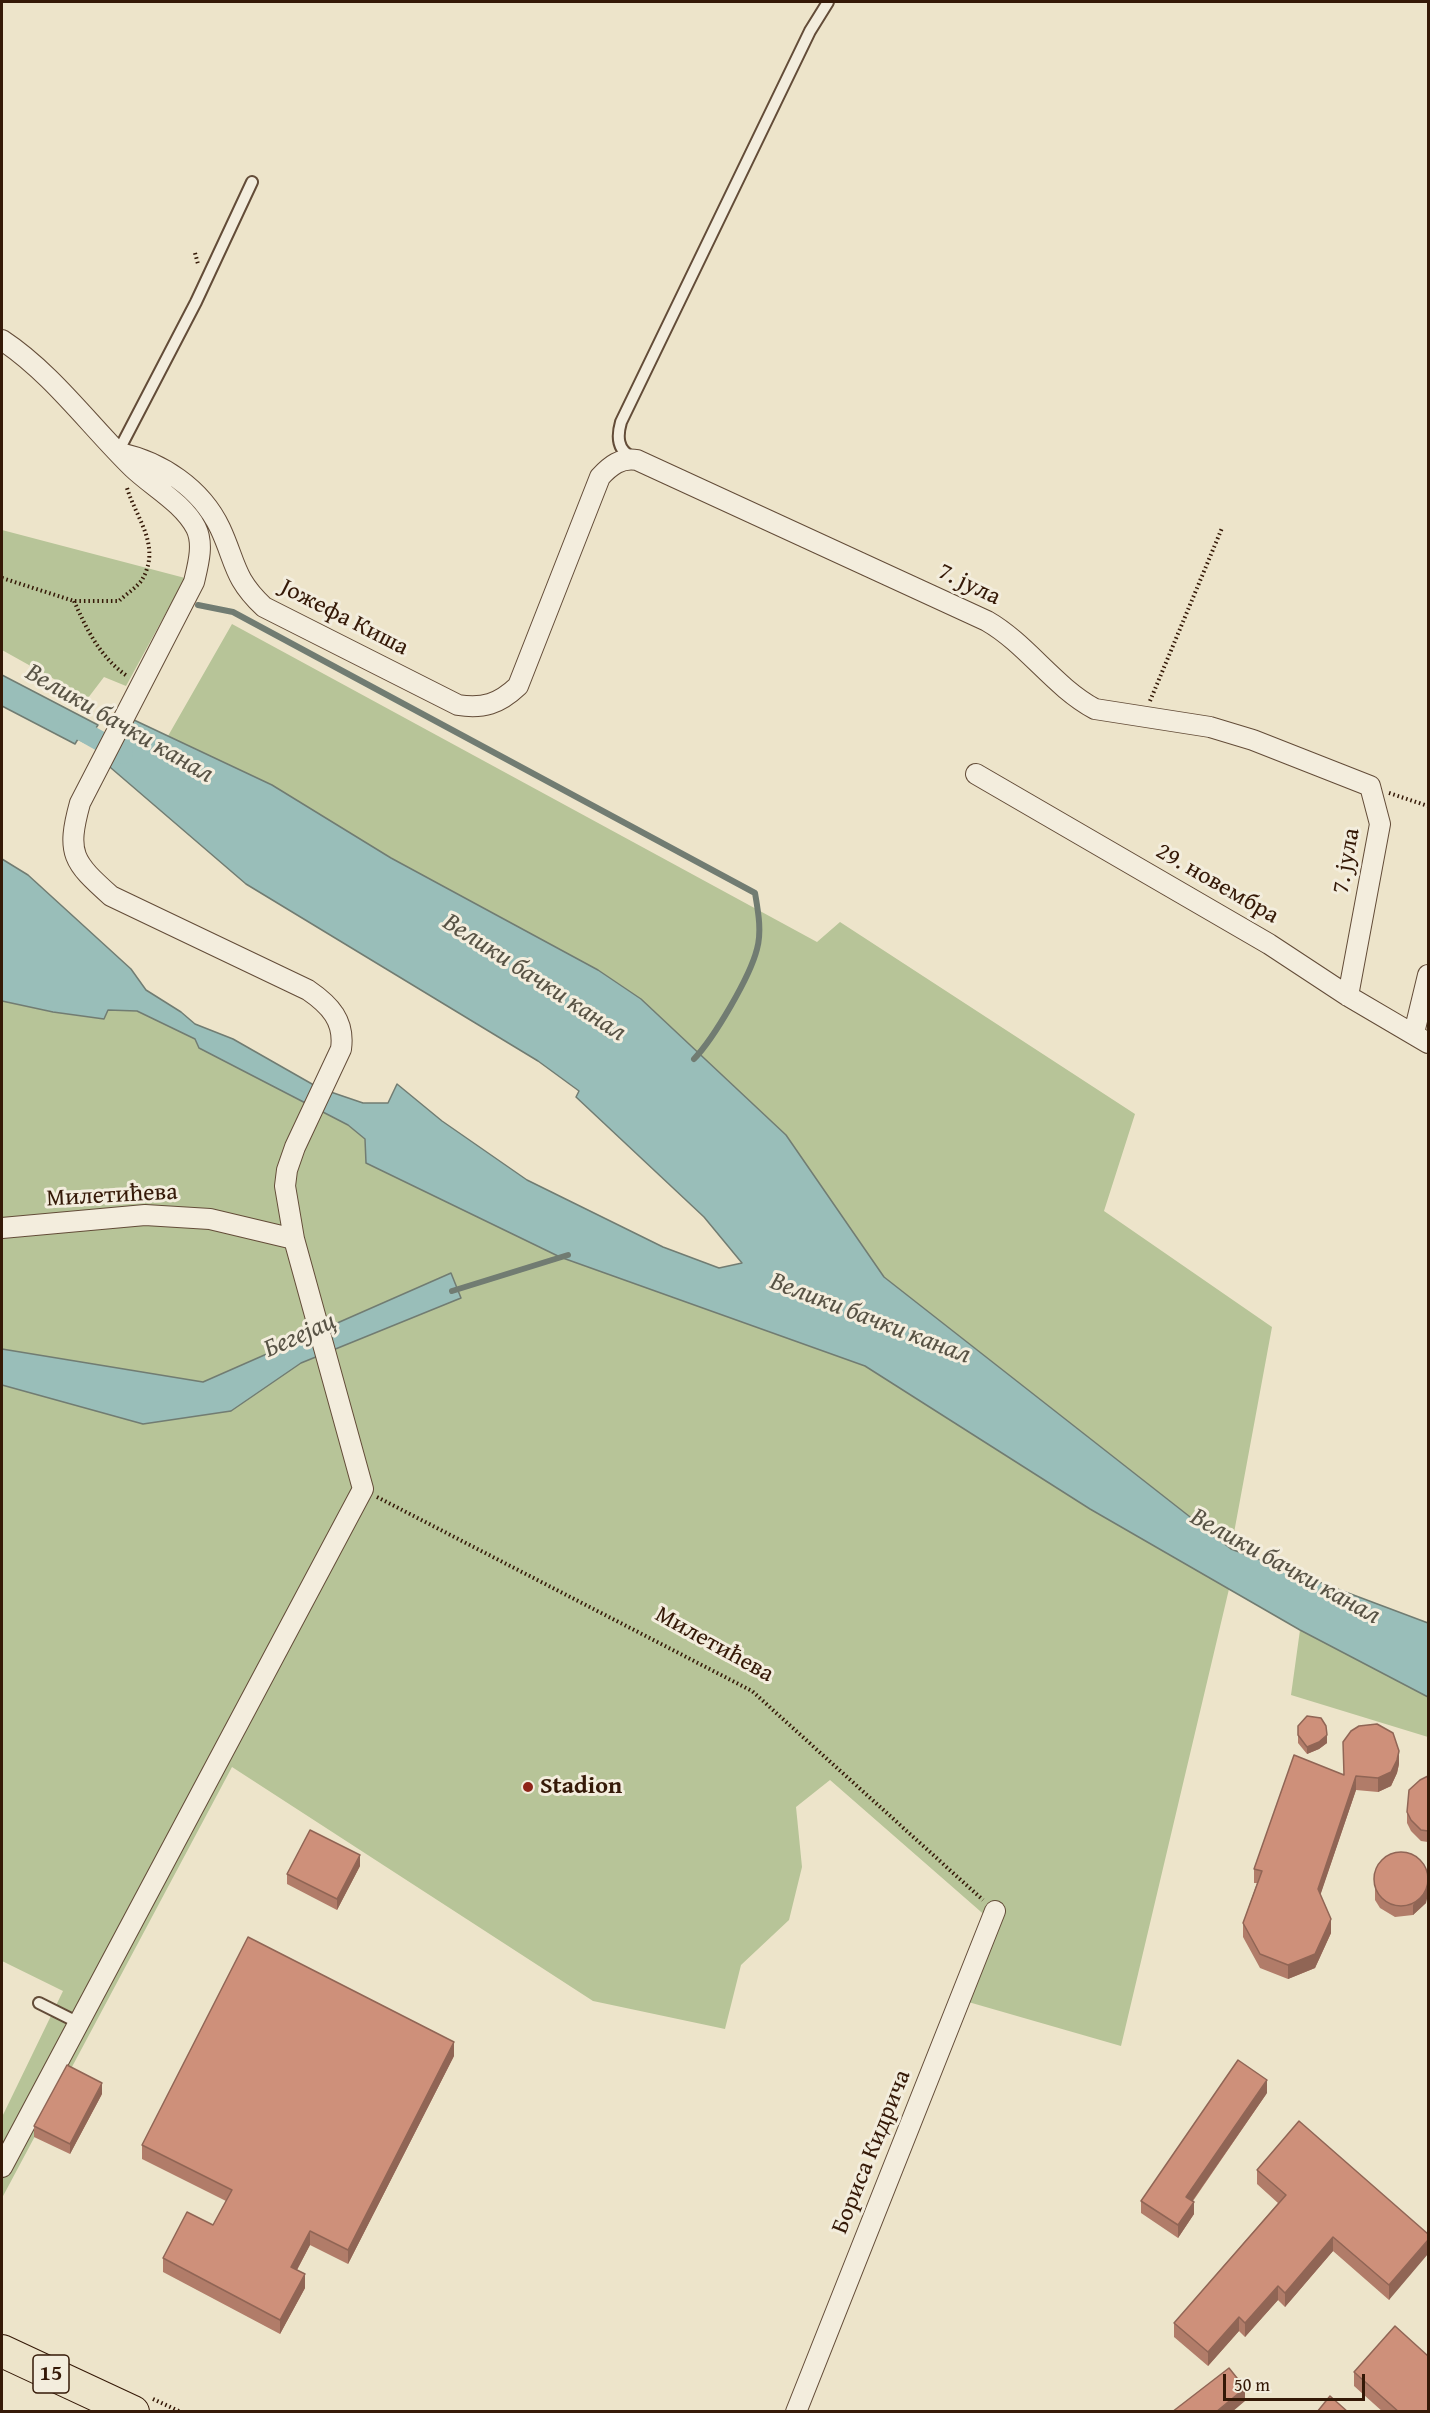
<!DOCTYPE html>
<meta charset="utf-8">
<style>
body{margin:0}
#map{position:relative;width:1430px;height:2413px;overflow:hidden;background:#ede4ca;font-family:"Gentium Book Plus",serif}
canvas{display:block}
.frame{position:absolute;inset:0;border:3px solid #351907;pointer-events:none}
.scale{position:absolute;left:1223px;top:2374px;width:142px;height:27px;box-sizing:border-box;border:3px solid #351907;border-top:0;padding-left:8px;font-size:18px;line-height:21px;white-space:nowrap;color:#351907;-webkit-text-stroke:4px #f3eddd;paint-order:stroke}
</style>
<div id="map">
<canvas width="1430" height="2413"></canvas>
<div class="frame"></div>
<div class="scale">50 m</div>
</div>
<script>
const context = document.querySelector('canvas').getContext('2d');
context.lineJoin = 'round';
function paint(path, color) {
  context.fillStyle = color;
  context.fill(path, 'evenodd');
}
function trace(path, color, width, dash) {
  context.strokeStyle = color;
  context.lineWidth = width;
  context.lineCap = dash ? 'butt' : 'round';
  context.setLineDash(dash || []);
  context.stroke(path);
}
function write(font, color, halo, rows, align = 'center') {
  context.font = font + ' "Gentium Book Plus",serif';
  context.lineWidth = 6;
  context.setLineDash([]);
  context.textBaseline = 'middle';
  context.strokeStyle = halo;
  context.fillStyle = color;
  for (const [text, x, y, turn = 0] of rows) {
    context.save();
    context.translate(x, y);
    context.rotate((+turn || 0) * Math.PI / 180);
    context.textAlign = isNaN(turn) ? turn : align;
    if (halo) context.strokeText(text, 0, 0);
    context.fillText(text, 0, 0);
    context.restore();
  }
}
paint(new Path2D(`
 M2,530L185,578L126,686L104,677L88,698L2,650Z
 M232,624L817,942L840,922L1135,1114L1104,1211L1272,1327L1231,1549L884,1277L786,1135L641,999L598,970L391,858L272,785L168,736Z
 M2,1001L53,1012L104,1019L108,1010L137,1011L195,1039L199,1048L348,1125L365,1139L367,1163L560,1257L865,1366L1090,1509L1229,1589L1121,2046L958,1999L988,1918L830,1780L796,1807L802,1867L789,1920L741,1965L725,2029L593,2001L232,1767L2,2198V2117L63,1991L2,1961Z
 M1300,1630L1428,1697V1737L1291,1695Z`), '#b7c498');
const water = new Path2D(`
 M2,675L98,725L86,743L78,739L75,744L2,706Z
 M134,720L272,785L391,858L598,970L641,999L786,1135L884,1277L1231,1549L1428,1623V1697L1300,1630L1090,1509L865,1366L560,1257L366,1163L365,1139L348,1125L199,1048L195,1039L137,1011L108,1010L104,1019L53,1012L2,1001V859L28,875L131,969L146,990L181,1012L195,1024L233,1039L319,1088L363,1103H388L397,1084L442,1121L527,1180L663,1247L719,1268L742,1263L704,1217L576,1097L579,1091L538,1061L246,884L111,768L95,756Z
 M451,1273L461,1298L301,1363L231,1411L143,1424L2,1385V1349L203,1382Z`);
paint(water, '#99beb9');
trace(water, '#717c72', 1.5);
trace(new Path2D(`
 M198,605L233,612L755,893C758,911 762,931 757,949C750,977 714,1038 694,1059
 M452,1291L568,1255`), '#717c72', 6);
trace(new Path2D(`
 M68,723L123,754`), '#99beb9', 20);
const service = new Path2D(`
 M118,452L196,302L252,182
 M632,457C617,450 617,436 621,422L810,31L828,2
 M39,2003L77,2022`);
const minor = new Path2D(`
 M2,340C52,373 90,426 133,468C153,487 183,503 196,528C204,544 198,565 194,582L80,803C66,854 73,862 111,896L308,990C330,1005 345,1021 341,1049L295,1147L287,1170L285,1186L294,1239L363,1489L2,2167
 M120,453C161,462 201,488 220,528C236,562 233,578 264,607L458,705C483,709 499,704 518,686L600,477C610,466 621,457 637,460L987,621C1027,644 1054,687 1095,709L1210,727L1253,740L1370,786L1380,824L1348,996
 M976,774L1269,944L1348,996L1428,1043
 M1414,1033L1428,975
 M2,1228L145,1215L210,1219L294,1239
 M796,2412L995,1911`);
const primary = new Path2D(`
 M2,2351L133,2412`);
trace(service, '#634c38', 14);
trace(minor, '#634c38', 22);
trace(primary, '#351907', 34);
trace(new Path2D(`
 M195,253L198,264
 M2,578L74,601H119C126,594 139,586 143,578C161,545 136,518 127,488
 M74,601C87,630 100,657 127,676
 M1150,701L1222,528
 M1389,793L1428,806
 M377,1497L752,1691L983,1900
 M153,2399L181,2412`), '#351907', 4, [1.5, 3]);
trace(service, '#f3eddd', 10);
trace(minor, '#f3eddd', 20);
trace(primary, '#ede4ca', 32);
paint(new Path2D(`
 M1298,1726L1327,1743L1319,1749L1307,1754L1298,1743Z
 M1399,1764L1397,1773L1391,1786L1378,1792L1356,1790L1320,1895L1331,1933L1315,1968L1288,1979L1260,1968L1243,1937V1923L1257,1883H1254V1869L1343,1775Z
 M1428,1776V1842L1421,1841L1411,1831L1407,1823V1812Z
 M360,1866L337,1910L287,1884V1874Z
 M1375,1871L1426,1903L1413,1915L1395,1917L1380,1908L1375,1900Z
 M454,2056L348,2264L310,2245L297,2270L305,2288L280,2334L163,2272V2258L213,2225L226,2201L142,2159V2145Z
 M1267,2093L1193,2201L1194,2214L1178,2238L1141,2213V2201Z
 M102,2094L70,2154L34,2137V2126Z
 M1257,2170L1428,2234L1389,2300L1333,2251L1285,2307L1278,2300L1245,2337L1239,2331L1208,2366L1174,2337V2323L1278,2203L1257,2184Z
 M1354,2372L1428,2412H1383L1354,2386Z`), '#b17c69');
paint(new Path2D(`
 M1327,1735V1743L1319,1749L1307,1754V1747Z
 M1399,1751V1764L1397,1773L1391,1786L1378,1792V1778Z
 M1356,1776V1790L1318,1902V1889Z
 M360,1855V1866L337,1910V1899Z
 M1428,1884V1895L1426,1903L1413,1915V1905Z
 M1331,1919V1933L1315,1968L1288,1979V1965Z
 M454,2042V2056L348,2264V2250Z
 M1267,2080V2093L1186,2210V2197Z
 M102,2083V2094L70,2154V2144Z
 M1194,2202V2214L1178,2238V2225Z
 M310,2231V2245L291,2281V2267Z
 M1333,2237V2251L1285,2307V2293Z
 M1428,2240V2254L1389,2300V2285Z
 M305,2274V2288L280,2334V2320Z
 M1278,2286V2300L1245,2337V2323Z
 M1239,2317V2331L1208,2366V2352Z
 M1245,2388V2401L1232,2412H1216Z`), '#906555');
const building = new Path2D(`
 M1307,1716L1321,1718L1326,1726L1327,1735L1319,1742L1307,1747L1298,1735V1726Z
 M1377,1724L1393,1733L1399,1751L1397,1760L1391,1772L1378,1778L1356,1776L1318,1889L1331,1919L1315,1954L1288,1965L1260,1954L1243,1923L1262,1871L1254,1869L1294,1755L1344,1775L1343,1742L1351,1731L1359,1726Z
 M1428,1776V1831L1421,1830L1411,1820L1407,1812L1409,1790L1420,1780Z
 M310,1830L360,1855L337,1899L287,1874Z
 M1374 1879a27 27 0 1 1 54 0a27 27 0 1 1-54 0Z
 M248,1937L454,2042L348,2250L310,2231L291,2267L305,2274L280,2320L163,2258L187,2212L213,2225L232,2190L142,2145Z
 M1238,2060L1267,2080L1186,2197L1194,2202L1178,2225L1141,2201Z
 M67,2065L102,2083L70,2144L34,2126Z
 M1299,2121L1428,2234V2240L1389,2285L1333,2237L1285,2293L1278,2286L1245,2323L1239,2317L1208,2352L1174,2323L1286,2195L1257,2170Z
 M1395,2326L1428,2356V2412H1399L1354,2372Z
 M1229,2368L1245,2388L1216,2412H1172Z
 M1330,2396L1348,2412H1317Z`);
paint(building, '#ce907a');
trace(building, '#906555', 1.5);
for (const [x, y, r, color] of [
 [528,1787,6,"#8f2418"]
]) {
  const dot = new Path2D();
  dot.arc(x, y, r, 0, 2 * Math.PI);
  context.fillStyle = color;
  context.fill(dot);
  trace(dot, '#f3eddd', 2);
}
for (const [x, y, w] of [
 [51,2374,36]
]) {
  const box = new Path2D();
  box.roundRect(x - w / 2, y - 19, w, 38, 4.5);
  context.fillStyle = '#f3eddd';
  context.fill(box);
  trace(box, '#351907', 1.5);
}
write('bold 22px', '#351907', null, [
 ["15",51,2374]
]);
write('24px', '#351907', '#f3eddd', [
 ["7. јула",969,585,26],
 ["Јожефа Киша",344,618,27],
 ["7. јула",1347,861,-80],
 ["29. новембра",1217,884,30],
 ["Милетићева",112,1196,-3],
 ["Милетићева",714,1645,29],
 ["Бориса Кидрича",872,2152,-68]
]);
write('bold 24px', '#351907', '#f3eddd', [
 ["Stadion",540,1787]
], 'left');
write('italic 26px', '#585345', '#f3eddd', [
 ["Велики бачки канал",119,724,30],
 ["Велики бачки канал",534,978,33],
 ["Велики бачки канал",870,1319,21],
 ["Бегејац",300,1336,-24],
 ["Велики бачки канал",1285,1567,29]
]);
</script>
